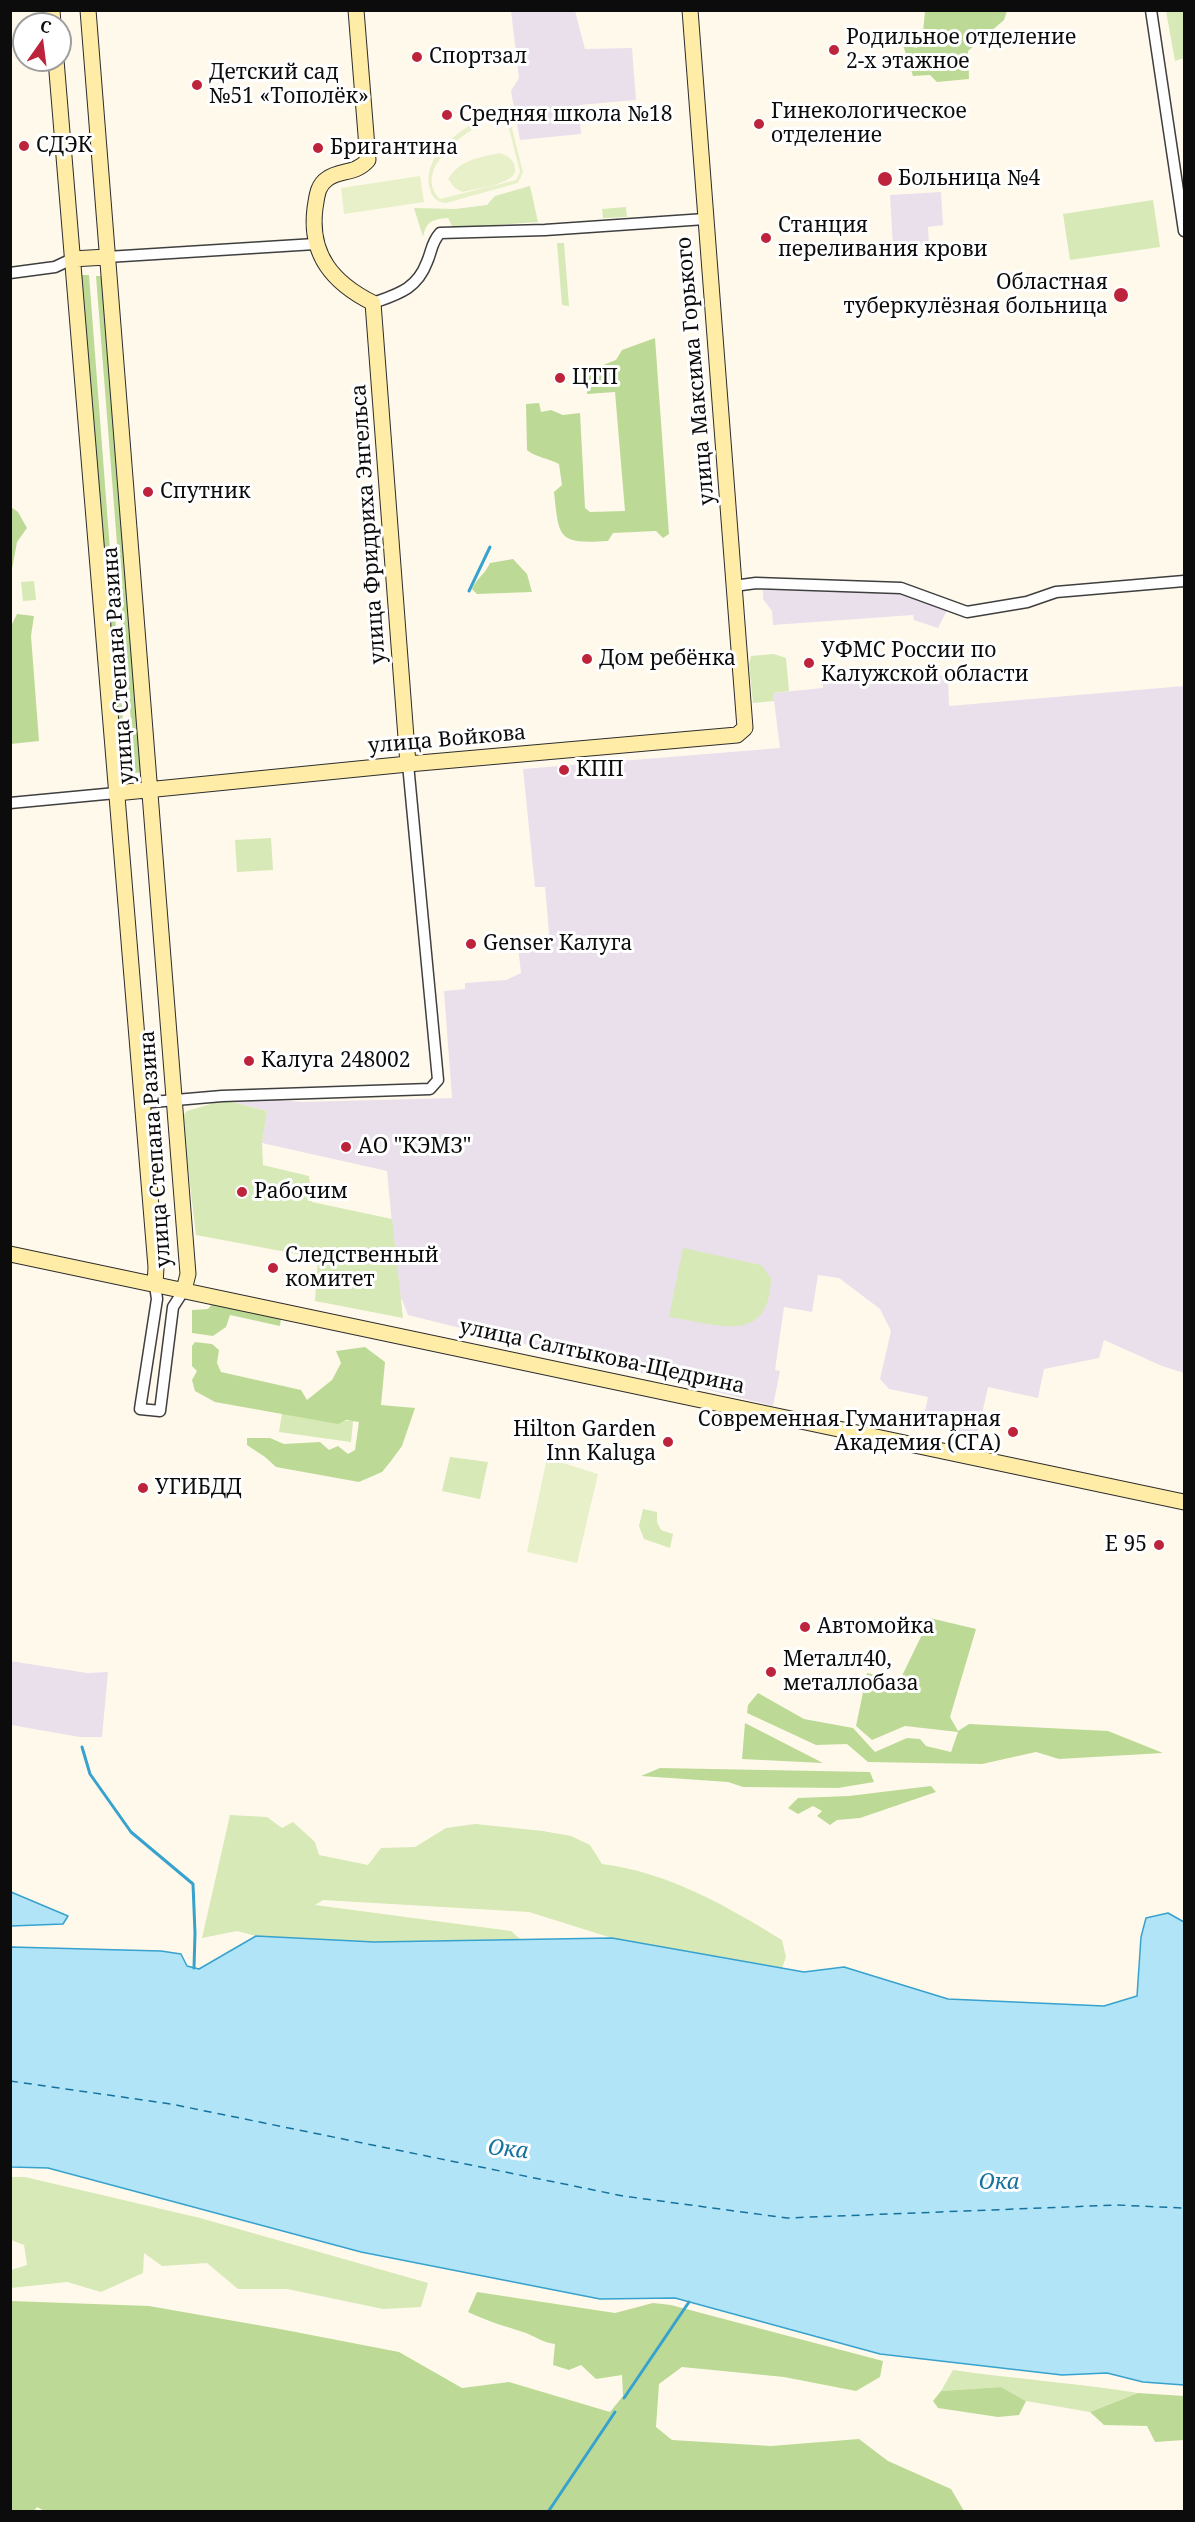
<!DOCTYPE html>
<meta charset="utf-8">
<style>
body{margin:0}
#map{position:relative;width:1195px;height:2522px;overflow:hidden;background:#fff9ec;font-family:"Noto Serif",serif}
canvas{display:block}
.frame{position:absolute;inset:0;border:12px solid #0c0c0c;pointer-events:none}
.north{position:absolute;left:12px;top:12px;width:60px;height:60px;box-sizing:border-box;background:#fff;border:2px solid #9e9e9e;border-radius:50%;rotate:14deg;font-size:16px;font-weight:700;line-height:24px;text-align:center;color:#0c0c0c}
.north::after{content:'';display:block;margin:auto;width:21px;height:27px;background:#bd243c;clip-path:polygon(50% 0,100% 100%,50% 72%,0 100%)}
</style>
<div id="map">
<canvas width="1195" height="2522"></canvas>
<div class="frame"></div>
<div class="north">С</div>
</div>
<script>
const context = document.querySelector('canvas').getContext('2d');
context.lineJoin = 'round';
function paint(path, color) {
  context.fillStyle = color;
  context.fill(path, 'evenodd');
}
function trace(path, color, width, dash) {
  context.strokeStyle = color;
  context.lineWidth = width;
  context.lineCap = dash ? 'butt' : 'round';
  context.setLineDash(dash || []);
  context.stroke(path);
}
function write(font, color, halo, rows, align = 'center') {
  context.font = font + ' "Noto Serif",serif';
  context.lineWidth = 6;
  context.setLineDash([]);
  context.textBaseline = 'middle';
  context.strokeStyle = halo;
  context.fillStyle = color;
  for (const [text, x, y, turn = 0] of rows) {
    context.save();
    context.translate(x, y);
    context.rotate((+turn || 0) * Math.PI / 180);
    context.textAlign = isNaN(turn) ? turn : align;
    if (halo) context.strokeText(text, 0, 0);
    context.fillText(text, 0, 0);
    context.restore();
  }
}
paint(new Path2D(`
 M511,11H575L585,49L632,48L636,100L579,105L581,134L520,140L511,91L519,78Z
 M941,192L943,225L928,227L929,245L893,247L890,195Z
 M763,590L900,593L938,608H948L938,628L914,620L913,615L773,625L772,611L763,599Z
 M877,673L884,674V682L915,681V677L948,675L949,706L1184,686V1373L1162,1366L1104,1340L1099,1358L1044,1369L1038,1398L988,1387L977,1436L922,1424L928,1397L889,1389L880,1379L891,1331L880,1309L839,1278L818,1275L812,1312L784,1307L775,1370L780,1371L773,1406L408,1315L402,1300L399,1299L387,1171L262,1143L267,1111L224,1100L222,1096L302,1102L452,1098L444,991L465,989V983L506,980L521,973L518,947L550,944L545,887H535L523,769L780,748L773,693L823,688V678Z
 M10,1661L87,1673L108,1672L102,1737H80L11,1725Z`), '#e9e0ec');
paint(new Path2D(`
 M1166,11H1184V58L1175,61Z
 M530,186L538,222L453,228L448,218C433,219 426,221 423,237L414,208L455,209L487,205L495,196Z
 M1153,200L1160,247L1070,260L1063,214Z
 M626,207L627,217L603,218L602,209Z
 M557,243H564L569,306L562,305Z
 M34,581L36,600L23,601L21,582Z
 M774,654L786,658L789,691L773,693L774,701L753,703L749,664L751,656Z
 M271,838L273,870L237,872L235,840Z
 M224,1100L267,1111L262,1143L263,1165L309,1176L312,1202L392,1219L403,1318L315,1301L318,1258L196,1235L182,1117L187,1111Z
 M683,1248L761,1265L771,1278C769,1347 717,1324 669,1317Z
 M282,1413L326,1421H353L351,1442L279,1432Z
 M450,1457L488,1462L480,1499L442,1491Z
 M643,1509L657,1512V1522L661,1530L673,1534L670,1548L644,1539L639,1526Z
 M230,1815L267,1817L282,1828L293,1822L315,1842L319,1855L368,1865L381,1848L415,1847L446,1828L475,1824L543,1831L571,1836L590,1845L602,1864C667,1872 727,1906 782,1940L786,1957L782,1968L612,1938L529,1912L323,1900L315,1905L511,1931L520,1939L374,1942L256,1936L237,1931L202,1938Z
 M11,2177H25L200,2218L428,2283L421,2307L383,2309L287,2289H238L207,2263L162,2266L144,2253L143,2273L101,2292L67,2282L11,2288V2270L27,2265L24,2245L11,2240Z
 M953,2370C1015,2379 1077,2383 1138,2393L1090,2412L1026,2401L1001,2387L941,2391Z`), '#d6e9b6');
paint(new Path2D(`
 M925,11V10L1007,11L1004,20L968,51L969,79L937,82L930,75L913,76L903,45L917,48L923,32Z
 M80,275H89L127,773L120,774Z
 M96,276H105L144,772L135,773Z
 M655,338L669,534L663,538L656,531L613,533L608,541C558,544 559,539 554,492L562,485L559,464C548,458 537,458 527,450L526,404L539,403L541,412L551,410L563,415L580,413L585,508L590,512L625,511L615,392L587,394V380L593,369L616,360L622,350Z
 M11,507L18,512L27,528L17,542L11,574Z
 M513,559L527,574L532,592L477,594L472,589C477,578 485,574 490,563Z
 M17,614L34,616L31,636L39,741L11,744L10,628Z
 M213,1303L281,1318L280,1326L230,1315L226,1327L213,1336L192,1333V1310L208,1309Z
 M195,1342L212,1344L219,1350L217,1363L221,1372L301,1390L307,1400L332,1380L341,1363L336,1351L365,1347L385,1362L381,1405L415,1408L402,1446L391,1461L382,1472L359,1482L276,1467L265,1457L247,1445V1438H270L284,1444L320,1442L329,1450L338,1446L348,1454L355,1450L359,1422L346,1420L338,1424L215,1402L195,1391L192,1380L197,1371L192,1366V1346Z
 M930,1618L976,1629L950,1717L958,1731L969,1724L1108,1731L1163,1753L1059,1759L1036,1752L982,1764L868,1762L847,1744L816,1745L747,1713L748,1705L758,1693L804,1719L853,1728L875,1752L907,1738L920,1739L926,1746L951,1752L958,1732L905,1726L872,1740L856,1726L867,1673L900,1680Z
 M745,1723L823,1763L742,1759Z
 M660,1768L870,1772L874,1782L838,1788L743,1787L728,1782L641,1776Z
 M931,1786L936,1792L860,1818L837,1820L830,1825L817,1816L822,1811L813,1806L798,1814L788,1808L798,1798L849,1796Z
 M477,2292L615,2313L653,2303L671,2305L883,2361L880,2377L856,2391L784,2377L682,2367L659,2384L656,2427L672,2440L771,2446L859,2439L888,2461L951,2489L964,2511L46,2512L37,2507L34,2511H11V2301L149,2306L280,2329L399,2352L462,2388L509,2382L610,2412L623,2396L622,2375L596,2379L581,2365L569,2370L553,2365L555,2344C543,2343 535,2336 523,2332C504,2326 487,2321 468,2312Z
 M1001,2387L1026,2401L1019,2415L998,2417L938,2408L933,2401L941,2391Z
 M1138,2393L1184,2396V2440L1155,2442L1147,2426L1104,2425L1090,2412Z`), '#bcda95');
paint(new Path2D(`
 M497,110H503L508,113L523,172L518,183L446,203C437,202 432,198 430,189C420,151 470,124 497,110ZM498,114L506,117L520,172L516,180L440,199C409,167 474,126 498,114Z
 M500,153C508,156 515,160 515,169C517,184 475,189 462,192L455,188L448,179C461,159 478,158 500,153Z
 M420,176L424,202L344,214L341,188Z
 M547,1458L598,1474L577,1563L527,1552Z`), '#e7f0c8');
const water = new Path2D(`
 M10,1892H11L68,1916L63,1924L11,1926Z
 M1168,1913L1184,1922V2385L1143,2382L1107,2373L1062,2375L880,2354L675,2298L600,2299L361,2252L48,2168L11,2167V1947L161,1951L181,1954L187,1966L199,1969L256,1936L374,1942L612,1938L804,1972L844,1967L948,1999L1104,2006L1137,1996L1141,1937L1146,1918Z`);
paint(water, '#b1e4f6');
trace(water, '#37a2ce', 1.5);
trace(new Path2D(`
 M469,591L490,547
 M82,1747L90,1774L131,1832L193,1884L195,1933L194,1968
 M624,2398L689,2302
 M548,2512L615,2412`), '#37a2ce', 3);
trace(new Path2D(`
 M10,2081L171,2104L623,2196L787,2218L1117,2205L1184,2208`), '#15729f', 1.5, [8, 6]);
const street = new Path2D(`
 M1151,10L1184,231
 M107,257L315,244
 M10,273L55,267L72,259
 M373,303C398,294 417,289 427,262C432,251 431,243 440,233L545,230L705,219
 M734,586L756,583L901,588L967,612L1027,602L1056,592L1184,581
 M10,803L116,793
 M141,1103L222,1096L430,1089L438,1080L408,764
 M155,1285L157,1299L140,1409L160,1411L173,1307L184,1290`);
const secondary = new Path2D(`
 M52,10L53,24
 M88,10L188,1274L184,1290
 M356,10L368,160C355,175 340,169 327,179C317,186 317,197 315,208C309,255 333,283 373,303L408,764
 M56,60L156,1267L155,1285
 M72,259L107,257
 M116,793L408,764L737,735L745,728L690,10
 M10,1254L1184,1502`);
trace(street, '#3f3f3f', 13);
trace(secondary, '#2e2e2e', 17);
trace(street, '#fff', 10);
trace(secondary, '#ffeca7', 15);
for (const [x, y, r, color] of [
 [834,50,6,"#bd243c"],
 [417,57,6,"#bd243c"],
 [197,85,6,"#bd243c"],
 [447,115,6,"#bd243c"],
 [759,124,6,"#bd243c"],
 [24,146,6,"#bd243c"],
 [318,148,6,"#bd243c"],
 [885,179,8,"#bd243c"],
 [766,238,6,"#bd243c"],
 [1121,295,8,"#bd243c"],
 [560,378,6,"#bd243c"],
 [148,492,6,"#bd243c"],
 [587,659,6,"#bd243c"],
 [809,663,6,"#bd243c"],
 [564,770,6,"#bd243c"],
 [471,944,6,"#bd243c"],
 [249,1061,6,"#bd243c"],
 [346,1147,6,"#bd243c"],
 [242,1192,6,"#bd243c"],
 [273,1268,6,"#bd243c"],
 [1013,1432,6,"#bd243c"],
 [668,1442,6,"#bd243c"],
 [143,1488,6,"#bd243c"],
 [1159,1545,6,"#bd243c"],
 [805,1627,6,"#bd243c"],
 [771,1672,6,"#bd243c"]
]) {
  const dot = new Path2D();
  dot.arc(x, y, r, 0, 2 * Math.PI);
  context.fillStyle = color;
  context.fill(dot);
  trace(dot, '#fff', 2);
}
write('21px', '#0c0c0c', '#fff', [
 ["Родильное отделение",846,38],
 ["2-х этажное",846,62],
 ["Спортзал",429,57],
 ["Детский сад",209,73],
 ["№51 «Тополёк»",209,97],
 ["Гинекологическое",771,112],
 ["отделение",771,136],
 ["Средняя школа №18",459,115],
 ["СДЭК",36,146],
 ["Бригантина",330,148],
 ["Больница №4",898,179],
 ["Станция",778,226],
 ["переливания крови",778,250],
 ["Областная",1108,283,"right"],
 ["туберкулёзная больница",1108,307,"right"],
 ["ЦТП",572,378],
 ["Спутник",160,492],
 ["УФМС России по",821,651],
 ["Калужской области",821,675],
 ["Дом ребёнка",599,659],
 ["КПП",576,770],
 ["Genser Калуга",483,944],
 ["Калуга 248002",261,1061],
 ["АО \"КЭМЗ\"",358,1147],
 ["Рабочим",254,1192],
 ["Следственный",285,1256],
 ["комитет",285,1280],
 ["Современная Гуманитарная",1001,1420,"right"],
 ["Академия (СГА)",1001,1444,"right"],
 ["Hilton Garden",656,1430,"right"],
 ["Inn Kaluga",656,1454,"right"],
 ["УГИБДД",155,1488],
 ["Е 95",1147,1545,"right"],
 ["Автомойка",817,1627],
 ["Металл40,",783,1660],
 ["металлобаза",783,1684]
], 'left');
write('21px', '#0c0c0c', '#fff', [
 ["улица Максима Горького",696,371,-95],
 ["улица Фридриха Энгельса",369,524,-94],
 ["улица Степана Разина",119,665,-94],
 ["улица Войкова",447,740,-5],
 ["улица Степана Разина",156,1149,-94],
 ["улица Салтыкова-Щедрина",602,1357,12]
]);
write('italic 22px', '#15729f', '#fff', [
 ["Ока",508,2150,6],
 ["Ока",999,2183]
]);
</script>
